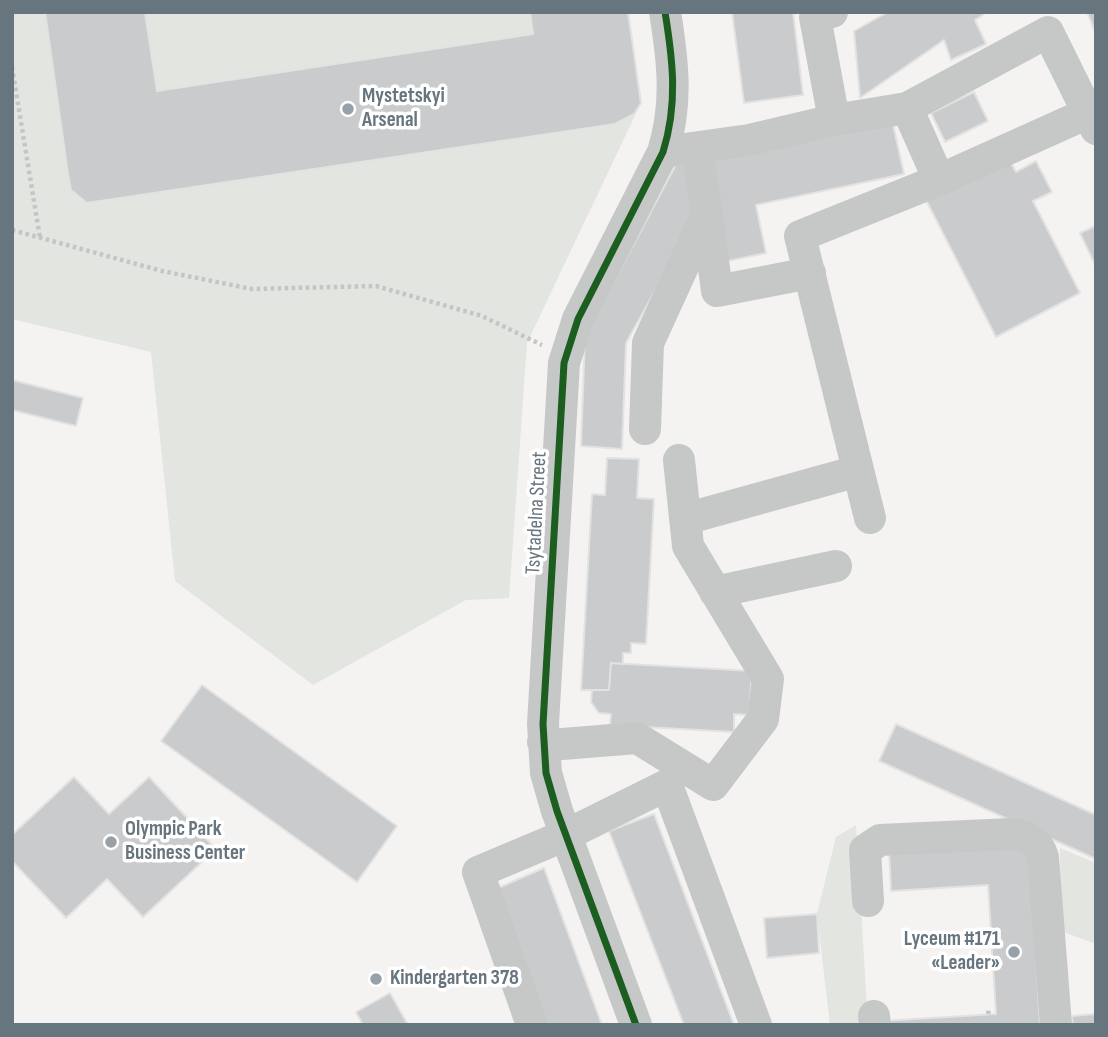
<!DOCTYPE html>
<meta charset="utf-8">
<style>
body{margin:0}
#map{position:relative;width:1108px;height:1037px;overflow:hidden;background:#f4f3f2;font-family:"Sofia Sans Condensed",sans-serif}
canvas{display:block}
.frame{position:absolute;inset:0;border:14px solid #67757f;pointer-events:none}
</style>
<div id="map">
<canvas width="1108" height="1037"></canvas>
<div class="frame"></div>
</div>
<script>
const context = document.querySelector('canvas').getContext('2d');
context.lineJoin = 'round';
function paint(path, color) {
  context.fillStyle = color;
  context.fill(path, 'evenodd');
}
function trace(path, color, width, dash) {
  context.strokeStyle = color;
  context.lineWidth = width;
  context.lineCap = dash ? 'butt' : 'round';
  context.setLineDash(dash || []);
  context.stroke(path);
}
function write(font, color, halo, rows, align = 'center') {
  context.font = font + ' "Sofia Sans Condensed",sans-serif';
  context.lineWidth = 7;
  context.setLineDash([]);
  context.textBaseline = 'middle';
  context.strokeStyle = halo;
  context.fillStyle = color;
  for (const [text, x, y, turn = 0] of rows) {
    context.save();
    context.translate(x, y);
    context.rotate((+turn || 0) * Math.PI / 180);
    context.textAlign = isNaN(turn) ? turn : align;
    if (halo) context.strokeText(text, 0, 0);
    context.fillText(text, 0, 0);
    context.restore();
  }
}
paint(new Path2D(`
 M12,12H628L641,103L527,343L509,598L466,600L313,685L175,581L151,352L12,319Z
 M856,825L868,1025H830L817,914L836,837Z
 M1060,848L1096,863V944L1061,931Z`), '#e2e5e0');
const building = new Path2D(`
 M45,12H145L157,91L533,34L530,12H628L641,103L634,114L615,124L87,203L71,190L68,174Z
 M732,12H793L803,95L744,103Z
 M888,12H987L975,20L986,44L951,60L944,40L860,98L854,31Z
 M1087,12H1096V34Z
 M974,92L988,121L945,142L931,113Z
 M892,120L904,174L756,205L766,253L723,262L702,159Z
 M681,155L695,158L696,218L626,343L622,449L581,446L585,336Z
 M1008,157L1016,172L1036,161L1052,192L1033,201L1080,293L996,337L926,200Z
 M1096,226V267L1080,233Z
 M12,380L83,398L76,426L12,410Z
 M607,458L639,459L637,498L654,499L646,644L631,643V653H623V664L611,663L609,690H581L592,494L605,495Z
 M611,663L752,671L749,715L734,714V732L610,725L611,714L599,713L591,702L592,690H609Z
 M202,685L397,826L357,882L161,741Z
 M896,724L1096,815V859L879,761Z
 M74,777L109,814L149,777L216,849L143,917L107,879L66,918L12,861V835Z
 M654,814L734,1025H684L609,831Z
 M1029,840L1040,1025H882V1021L996,1014L988,885L891,891L889,849Z
 M544,868L602,1025H547L498,888Z
 M817,914L819,953L767,958L764,918Z
 M390,993L408,1025H363L356,1012Z
 M1096,1014V1025H1073L1072,1016Z`);
paint(building, '#cacbcc');
trace(building, '#e3e2e2', 2);
trace(new Path2D(`
 M12,67L40,238
 M12,230L162,271L252,289L376,286L482,316L542,345
 M988,1014L989,1009`), '#c4c5c6', 4.5, [3.5, 3.5]);
trace(new Path2D(`
 M832,12L815,17L834,120
 M907,108L939,180L1088,113
 M663,152L749,140L834,120L907,108L1048,32L1096,129
 M707,214L717,291L810,273
 M645,429L648,343L707,214L697,148
 M870,518L800,236L939,180
 M685,519L858,471
 M715,592L836,566
 M543,742L550,745L637,738L713,785L763,719L768,679L688,546L679,460
 M868,901L865,850L880,840L1011,834C1028,836 1038,840 1043,857L1056,1025
 M874,1016L875,1025
 M532,1025L478,872L566,835L667,785L756,1025
 M636,1025L557,811L546,773L543,724L564,363L578,319L663,152C678,104 673,61 665,12`), '#c6c8c8', 32);
trace(new Path2D(`
 M636,1025L557,811L546,773L543,724L564,363L578,319L663,152C678,104 673,61 665,12`), '#1b5e20', 7);
for (const [x, y, r, color] of [
 [348,109,7,"#98a1a7"],
 [111,842,7,"#98a1a7"],
 [1014,952,7,"#98a1a7"],
 [376,979,7,"#98a1a7"]
]) {
  const dot = new Path2D();
  dot.arc(x, y, r, 0, 2 * Math.PI);
  context.fillStyle = color;
  context.fill(dot);
  trace(dot, '#fff', 2.5);
}
write('bold 21px', '#67757f', '#fff', [
 ["Mystetskyi",362,97],
 ["Arsenal",362,121],
 ["Olympic Park",125,830],
 ["Business Center",125,854],
 ["Lyceum #171",1000,940,"right"],
 ["«Leader»",1000,964,"right"],
 ["Kindergarten 378",390,979]
], 'left');
write('21px', '#67757f', '#fff', [
 ["Tsytadelna Street",537,513,-87]
]);
</script>
